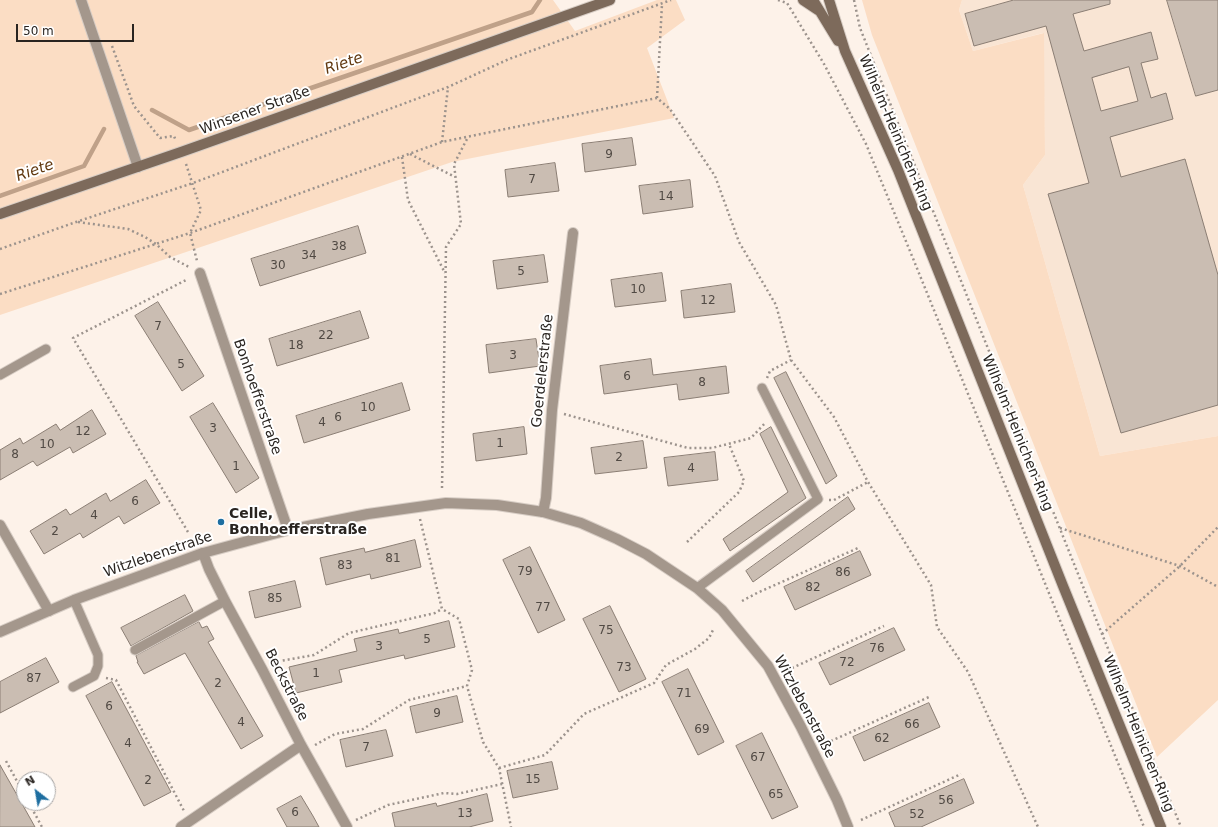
<!DOCTYPE html>
<meta charset="utf-8">
<style>
body{margin:0}
#map{position:relative;width:1218px;height:827px;overflow:hidden;background:#fdf2e9;font-family:"DejaVu Sans",sans-serif}
canvas{display:block}
.north{position:absolute;left:16px;top:771px;width:40px;height:40px;box-sizing:border-box;background:#fff;border:1px solid #a9a7a6;border-radius:50%;rotate:329deg;font-size:11px;font-weight:700;line-height:16px;text-align:center;color:#292420}
.north::after{content:'';display:block;margin:auto;width:14px;height:18px;background:#1e6ea0;clip-path:polygon(50% 0,100% 100%,50% 72%,0 100%)}
.scale{position:absolute;left:16px;top:24px;width:118px;height:18px;box-sizing:border-box;border:2px solid #292420;border-top:0;padding-left:5px;font-size:12px;line-height:14px;white-space:nowrap;color:#292420;-webkit-text-stroke:3px #fff;paint-order:stroke}
</style>
<div id="map">
<canvas width="1218" height="827"></canvas>
<div class="north">N</div>
<div class="scale">50 m</div>
</div>
<script>
const context = document.querySelector('canvas').getContext('2d');
context.lineJoin = 'round';
function paint(path, color) {
  context.fillStyle = color;
  context.fill(path, 'evenodd');
}
function trace(path, color, width, dash) {
  context.strokeStyle = color;
  context.lineWidth = width;
  context.lineCap = dash ? 'butt' : 'round';
  context.setLineDash(dash || []);
  context.stroke(path);
}
function write(font, color, halo, rows, align = 'center') {
  context.font = font + ' "DejaVu Sans",sans-serif';
  context.lineWidth = 4;
  context.setLineDash([]);
  context.textBaseline = 'middle';
  context.strokeStyle = halo;
  context.fillStyle = color;
  for (const [text, x, y, turn = 0] of rows) {
    context.save();
    context.translate(x, y);
    context.rotate((+turn || 0) * Math.PI / 180);
    context.textAlign = isNaN(turn) ? turn : align;
    if (halo) context.strokeText(text, 0, 0);
    context.fillText(text, 0, 0);
    context.restore();
  }
}
paint(new Path2D(`
 M962,0H1218V436L1100,456L1023,185L1045,155L1043,33L973,51L959,10Z`), '#f9e5d4');
paint(new Path2D(`
 M0,0H553L575,31L657,0H676L685,20L647,48L674,118L452,162L0,315Z
 M862,0H962L959,10L973,51L1044,33L1045,155L1023,185L1100,456L1218,436V700L1157,757L872,35Z`), '#fbddc4');
trace(new Path2D(`
 M152,110L189,130L532,12L540,0
 M0,196L84,166L104,129`), '#bfa189', 4.5);
const building = new Path2D(`
 M1014,0H1110V4L1073,14L1084,51L1151,32L1158,59L1141,63L1151,98L1166,93L1173,119L1110,137L1121,177L1185,159L1218,275V405L1121,433L1048,194L1089,183L1046,26L974,46L965,14ZM1129,67L1138,101L1101,111L1092,78Z
 M1167,0H1218V90L1196,96Z
 M632,138L636,165L585,172L582,144Z
 M555,163L559,191L508,197L505,170Z
 M690,180L693,207L643,214L639,186Z
 M358,226L366,253L260,286L251,259Z
 M544,255L548,282L497,289L493,261Z
 M662,273L666,301L615,307L611,280Z
 M731,284L735,312L684,318L681,291Z
 M158,302L204,376L182,391L135,316Z
 M360,311L369,338L277,366L269,339Z
 M536,339L540,366L489,373L486,345Z
 M651,359L653,375L726,366L729,393L679,400L677,384L604,394L600,366Z
 M786,372L837,476L826,484L774,378Z
 M402,383L410,410L304,443L296,416Z
 M213,403L259,478L236,493L190,417Z
 M92,410L106,434L73,453L70,447L37,466L33,461L0,480V450L20,438L23,444L56,424L60,430Z
 M524,427L527,454L476,461L473,434Z
 M771,427L806,498L730,551L723,539L788,492L760,434Z
 M643,441L647,468L595,474L591,448Z
 M715,452L718,480L668,486L664,458Z
 M146,480L160,503L124,524L119,516L83,538L80,533L44,554L30,531L66,509L70,515L106,493L110,501Z
 M848,497L855,509L753,582L746,571Z
 M415,540L421,567L371,579L370,574L326,585L320,558L364,548L365,552Z
 M530,547L565,620L538,633L503,560Z
 M860,551L871,575L795,610L784,587Z
 M295,581L301,607L255,618L249,592Z
 M185,595L193,611L131,646L121,628Z
 M610,606L646,679L619,692L583,619Z
 M449,621L455,647L405,659L404,655L339,670L342,682L296,693L289,667L357,651L354,639L398,629L399,633Z
 M199,622L202,628L207,626L214,639L208,642L263,736L241,749L185,653L144,674L137,662H138L136,656Z
 M894,628L905,650L830,685L819,663Z
 M46,658L59,682L0,713V682Z
 M688,669L724,742L698,755L662,682Z
 M112,682L171,792L144,806L86,696Z
 M457,696L463,722L416,733L410,707Z
 M929,703L940,727L864,761L853,737Z
 M386,730L393,756L346,767L340,740Z
 M762,733L798,807L772,819L736,746Z
 M552,762L558,789L513,798L507,771Z
 M0,765L30,818L35,827H0Z
 M964,779L974,803L921,827H895L889,813Z
 M487,794L493,821L469,827H395L392,813L436,803L437,806Z
 M301,796L313,816L319,827H287L277,809Z`);
paint(building, '#cabdb2');
trace(building, '#8b7e74', 1);
const service = new Path2D(`
 M0,375L46,349
 M697,588L818,499L762,388
 M135,650L225,601
 M73,687L94,676L98,666V655L74,600`);
const minor = new Path2D(`
 M81,0L138,167
 M200,273L288,530
 M543,512L546,498L552,410L573,233
 M0,525L49,611
 M203,553L209,569L225,601L263,671L301,745L347,827
 M181,827L301,745`);
const tertiary = new Path2D(`
 M0,632L74,600L203,553L288,530L368,514L446,503L497,505L543,512L581,523L617,539L646,554L697,588L722,610L768,666L801,727L837,800L848,827`);
const secondary = new Path2D(`
 M803,0L818,10
 M813,0L838,41
 M829,0L845,51L898,170L1063,586L1161,827
 M0,214L181,152L610,0`);
trace(service, '#d7cdc5', 11);
trace(minor, '#d7cdc5', 12);
trace(tertiary, '#d7cdc5', 12);
trace(secondary, '#d7cdc5', 12);
trace(new Path2D(`
 M778,0L787,3L824,64L866,144L912,256L1144,827
 M854,0L860,28L1102,634L1181,827
 M112,46L134,106L160,138L174,136L176,141
 M657,98L662,4
 M442,142L448,87
 M410,154L455,177
 M402,157L408,200L445,273
 M186,164L201,210L190,233L197,261
 M78,222L128,229L145,237L156,244L170,257L189,267
 M0,249L76,222L193,183L448,87L509,59L671,0
 M0,294L190,233L442,142L657,98L670,109L715,176L739,242L776,305L791,360L834,417L868,482L931,585L937,627L968,672L1038,827
 M767,378L770,371L791,360
 M564,414L688,448H712L751,438L766,422
 M442,488L446,247L461,224L454,164L468,137
 M829,500H834L868,482
 M420,519L442,609L459,619L472,670L467,686L483,742L499,768L511,827
 M1060,528L1180,566L1218,587
 M188,532L73,338L188,279
 M687,542L739,492L744,481L729,444
 M742,601L757,593L858,548
 M1102,634L1180,566L1218,527
 M274,665L280,661L314,655L349,633L435,613L442,609
 M792,668L884,626
 M106,678L116,680L184,811
 M831,741L929,697
 M315,745L335,734L363,729L409,700L467,686
 M6,761L24,794
 M499,768L545,755L584,714L654,683L666,665L695,649L709,638L714,628
 M29,803L42,827
 M356,820L388,805L444,793L457,794L502,784
 M861,820L961,774`), '#9c938d', 2.5, [2, 3]);
trace(service, '#a4978c', 9);
trace(minor, '#a4978c', 10);
trace(tertiary, '#a4978c', 10);
trace(secondary, '#7d6a5b', 10);
for (const [x, y, r, color] of [
 [221,522,4,"#1e6ea0"]
]) {
  const dot = new Path2D();
  dot.arc(x, y, r, 0, 2 * Math.PI);
  context.fillStyle = color;
  context.fill(dot);
  trace(dot, '#fff', 1.5);
}
write('12px', '#514a44', null, [
 ["9",609,155],
 ["7",532,180],
 ["14",666,197],
 ["38",339,247],
 ["34",309,256],
 ["30",278,266],
 ["5",521,272],
 ["10",638,290],
 ["12",708,301],
 ["7",158,327],
 ["22",326,336],
 ["18",296,346],
 ["3",513,356],
 ["5",181,365],
 ["6",627,377],
 ["8",702,383],
 ["10",368,408],
 ["6",338,418],
 ["4",322,423],
 ["3",213,429],
 ["12",83,432],
 ["1",500,444],
 ["10",47,445],
 ["8",15,455],
 ["2",619,458],
 ["1",236,467],
 ["4",691,469],
 ["6",135,502],
 ["4",94,516],
 ["2",55,532],
 ["81",393,559],
 ["83",345,566],
 ["79",525,572],
 ["86",843,573],
 ["82",813,588],
 ["85",275,599],
 ["77",543,608],
 ["75",606,631],
 ["5",427,640],
 ["3",379,647],
 ["76",877,649],
 ["72",847,663],
 ["73",624,668],
 ["1",316,674],
 ["87",34,679],
 ["2",218,684],
 ["71",684,694],
 ["6",109,707],
 ["9",437,714],
 ["4",241,723],
 ["66",912,725],
 ["69",702,730],
 ["62",882,739],
 ["4",128,744],
 ["7",366,748],
 ["67",758,758],
 ["15",533,780],
 ["2",148,781],
 ["65",776,795],
 ["56",946,801],
 ["6",295,813],
 ["13",465,814],
 ["52",917,815]
]);
write('14px', '#292420', '#fff', [
 ["Winsener Straße",255,111,-20],
 ["Wilhelm-Heinichen-Ring",895,133,67],
 ["Goerdelerstraße",543,371,-84],
 ["Bonhoefferstraße",257,397,71],
 ["Wilhelm-Heinichen-Ring",1017,433,68],
 ["Witzlebenstraße",158,555,-19],
 ["Beckstraße",286,685,63],
 ["Witzlebenstraße",804,707,62],
 ["Wilhelm-Heinichen-Ring",1138,734,68]
]);
write('bold 14px', '#292420', '#fff', [
 ["Celle,",229,514],
 ["Bonhoefferstraße",229,530]
], 'left');
write('italic 15px', '#61380f', '#fff', [
 ["Riete",344,64,-19],
 ["Riete",35,171,-20]
]);
</script>
